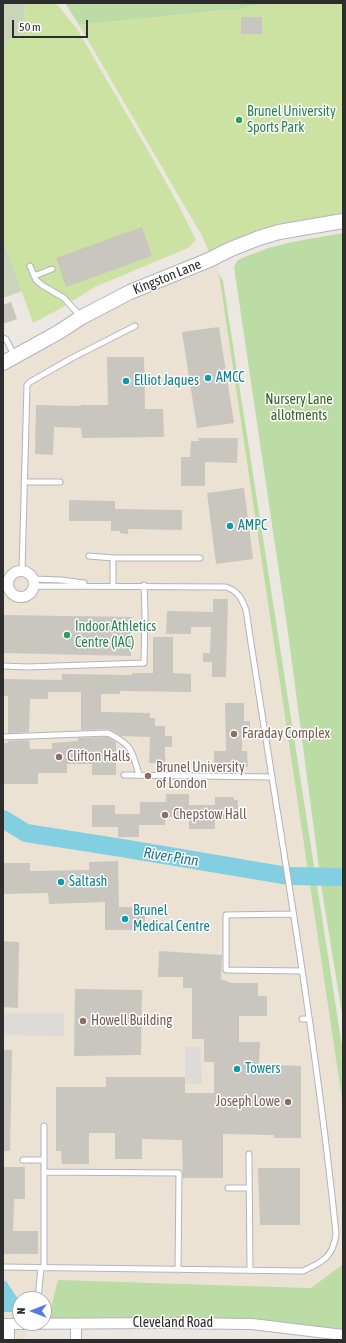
<!DOCTYPE html>
<style>
body{margin:0}
#map{position:relative;width:346px;height:1343px;overflow:hidden;background:#ede7e1;font-family:"Asap Condensed",sans-serif}
canvas{display:block}
.frame{position:absolute;inset:0;border:4px solid #2d2d2d;pointer-events:none}
.north{position:absolute;left:12px;top:1291px;width:40px;height:40px;box-sizing:border-box;background:#fff;border:1px solid #ababab;border-radius:50%;rotate:270deg;font-size:11px;font-weight:700;line-height:16px;text-align:center;color:#2d2d2d}
.north::after{content:'';display:block;margin:auto;width:14px;height:18px;background:#567be5;clip-path:polygon(50% 0,100% 100%,50% 72%,0 100%)}
.scale{position:absolute;left:12px;top:20px;width:76px;height:18px;box-sizing:border-box;border:2px solid #2d2d2d;border-top:0;padding-left:5px;font-size:12px;line-height:14px;white-space:nowrap;color:#2d2d2d;-webkit-text-stroke:3px #fff;paint-order:stroke}
</style>
<div id="map">
<canvas width="346" height="1343"></canvas>
<div class="frame"></div>
<div class="north">N</div>
<div class="scale">50 m</div>
</div>
<script>
const context = document.querySelector('canvas').getContext('2d');
context.lineJoin = 'round';
function paint(path, color) {
  context.fillStyle = color;
  context.fill(path, 'evenodd');
}
function trace(path, color, width, dash) {
  context.strokeStyle = color;
  context.lineWidth = width;
  context.lineCap = dash ? 'butt' : 'round';
  context.setLineDash(dash || []);
  context.stroke(path);
}
function write(font, color, halo, rows, align = 'center') {
  context.font = font + ' "Asap Condensed",sans-serif';
  context.lineWidth = 3;
  context.setLineDash([]);
  context.textBaseline = 'middle';
  context.strokeStyle = halo;
  context.fillStyle = color;
  for (const [text, x, y, turn = 0] of rows) {
    context.save();
    context.translate(x, y);
    context.rotate((+turn || 0) * Math.PI / 180);
    context.textAlign = isNaN(turn) ? turn : align;
    if (halo) context.strokeText(text, 0, 0);
    context.fillText(text, 0, 0);
    context.restore();
  }
}
paint(new Path2D(`
 M218,263L343,1106V1264L311,1288L136,1282L47,1324H26V1340H3V369L89,316ZM20,1299H44V1323H20Z`), '#ece2d3');
paint(new Path2D(`
 M65,3H264L233,11L227,10L79,25Z
 M343,233V1020L322,891L288,633L234,267L237,261L242,258L268,248L292,242Z
 M219,274L223,281L342,1046L343,1106Z
 M343,1264V1331L47,1324L58,1280L311,1288Z`), '#bcdca5');
paint(new Path2D(`
 M3,3H25L23,33L3,43Z
 M3,240L22,291L3,298Z`), '#c9d4bb');
paint(new Path2D(`
 M25,3H56L77,29L154,161L179,206L196,240L188,248L95,287L63,307L33,323L3,240V43L23,33Z
 M264,3H343V214L285,223L209,252L201,234L79,25L227,10L233,11Z`), '#cce2a2');
paint(new Path2D(`
 M3,1013H64V1036L3,1035Z
 M185,1047H201L202,1084H185Z`), '#dddad8');
paint(new Path2D(`
 M3,1281H6L20,1302V1312H3Z`), '#82cfe1');
trace(new Path2D(`
 M3,819L26,833L122,848L288,876L343,877`), '#82cfe1', 18);
paint(new Path2D(`
 M241,17H262V34H241Z
 M142,227L152,256L66,287L56,258Z
 M11,302L17,319L3,324V305Z
 M219,327L234,423L197,428L182,332Z
 M107,357H144L145,409H163L164,437L82,438L81,428L54,427L53,455L35,454L36,405L81,406V405H108Z
 M198,438H238L237,463L205,462V486H181V457H190L191,441H199Z
 M244,488L253,559L216,564L207,493Z
 M69,500L115,501V509L182,510V530L128,529V534L120,533V531H111V521H69Z
 M213,599H228L226,677H212V662H203V653H210L211,627H191V634H166L167,611L213,612Z
 M3,615L132,617L131,656L3,653Z
 M153,637H173V673L191,674V692L120,691V694H101V712L150,713V718H155V726H165V736H172V747H165V763H149L150,737L122,736L108,729L81,730V692H48V699H30L29,732L8,733V696H3V679L62,680V674L132,675V673H153Z
 M225,703H244V721H250V729H242V751H247L248,767H214V751H226Z
 M107,737L116,742V775H92V764H67V773H38V784H3V743H8V741L29,740L30,749H52V743L78,741V738Z
 M166,794H189V805H215V797H234V800H238V819H215V829H189V817H165V825H139V837H118V827H92V805H115V814H140V802H166Z
 M118,861L119,907H145V930H105V902L49,904L48,893L3,894V863H30V871L89,870V862Z
 M3,941L19,942L18,1008L3,1007Z
 M159,951L222,955L221,979L231,983H258V996H267V1016H239V1042H260L259,1064L301,1066V1138H274V1135L223,1134V1178H183L182,1140L142,1139V1159H115V1133H89V1164H62L61,1151H56V1087H106V1077H185V1093H214V1062H204V1039H192V988H183V977H158Z
 M75,989L142,990L141,1055L74,1056Z
 M3,1050H12L10,1151H3Z
 M3,1167H25V1199H14L13,1231H38V1254H3Z
 M258,1168H300V1225H260Z`), '#c9c5bf');
const lane = new Path2D(`
 M30,266L36,280L42,285L64,298L81,317
 M34,276L52,269
 M3,338L6,339L14,355
 M24,482H60
 M89,556L113,558H200
 M22,571L27,385L30,382L72,358L135,326
 M33,579L61,580L84,583
 M113,585V558
 M3,666L27,667L144,663L145,614L144,585
 M3,737L108,733C132,745 132,750 139,775
 M124,775L271,777
 M293,914L226,915V970L302,971
 M302,1019H309
 M249,1154L250,1271
 M23,1160H44
 M44,1172L179,1173L178,1270
 M228,1188H249
 M3,1267L303,1271C323,1262 333,1257 336,1234C315,1025 277,818 246,610C242,599 238,591 226,587L39,586L34,587
 M44,1268V1126
 M38,1299L41,1268`);
const street = new Path2D(`
 M8 584a13 13 0 1 1 26 0a13 13 0 1 1-26 0Z
 M3,1324L165,1323L252,1324L343,1335
 M9,1340V1324
 M76,1340V1324`);
const secondary = new Path2D(`
 M3,363L59,332L82,317L130,292L209,260L231,249L259,238L279,232L343,221`);
trace(lane, '#b2b4bb', 7);
trace(street, '#b2b4bb', 12);
trace(secondary, '#b2b4bb', 16);
trace(lane, '#fff', 5);
trace(street, '#fff', 10);
trace(secondary, '#fff', 14);
for (const [x, y, r, color] of [
 [239,120,4,"#2e9e5b"],
 [208,378,4,"#0f9aa8"],
 [126,381,4,"#0f9aa8"],
 [230,526,4,"#0f9aa8"],
 [67,635,4,"#2e9e5b"],
 [234,734,4,"#8d6e63"],
 [59,757,4,"#8d6e63"],
 [148,776,4,"#8d6e63"],
 [165,815,4,"#8d6e63"],
 [61,882,4,"#0f9aa8"],
 [125,919,4,"#0f9aa8"],
 [83,1021,4,"#8d6e63"],
 [237,1069,4,"#0f9aa8"],
 [288,1102,4,"#8d6e63"]
]) {
  const dot = new Path2D();
  dot.arc(x, y, r, 0, 2 * Math.PI);
  context.fillStyle = color;
  context.fill(dot);
  trace(dot, '#fff', 1.5);
}
write('14px', '#27864d', '#fff', [
 ["Brunel University",247,112],
 ["Sports Park",247,128],
 ["Indoor Athletics",75,627],
 ["Centre (IAC)",75,643]
], 'left');
write('14px', '#2d2d2d', '#fff', [
 ["Kingston Lane",167,277,-22],
 ["Cleveland Road",173,1323]
]);
write('14px', '#0d838f', '#fff', [
 ["AMCC",216,378],
 ["Elliot Jaques",134,381],
 ["AMPC",238,526],
 ["Saltash",69,882],
 ["Brunel",133,911],
 ["Medical Centre",133,927],
 ["Towers",245,1069]
], 'left');
write('14px', '#366324', '#fff', [
 ["Nursery Lane",299,400],
 ["allotments",299,416]
]);
write('14px', '#785e54', '#fff', [
 ["Faraday Complex",242,734],
 ["Clifton Halls",67,757],
 ["Brunel University",156,768],
 ["of London",156,784],
 ["Chepstow Hall",173,815],
 ["Howell Building",91,1021],
 ["Joseph Lowe",280,1102,"right"]
], 'left');
write('italic 15px', '#1e7190', '#fff', [
 ["River Pinn",171,857,9]
]);
</script>
